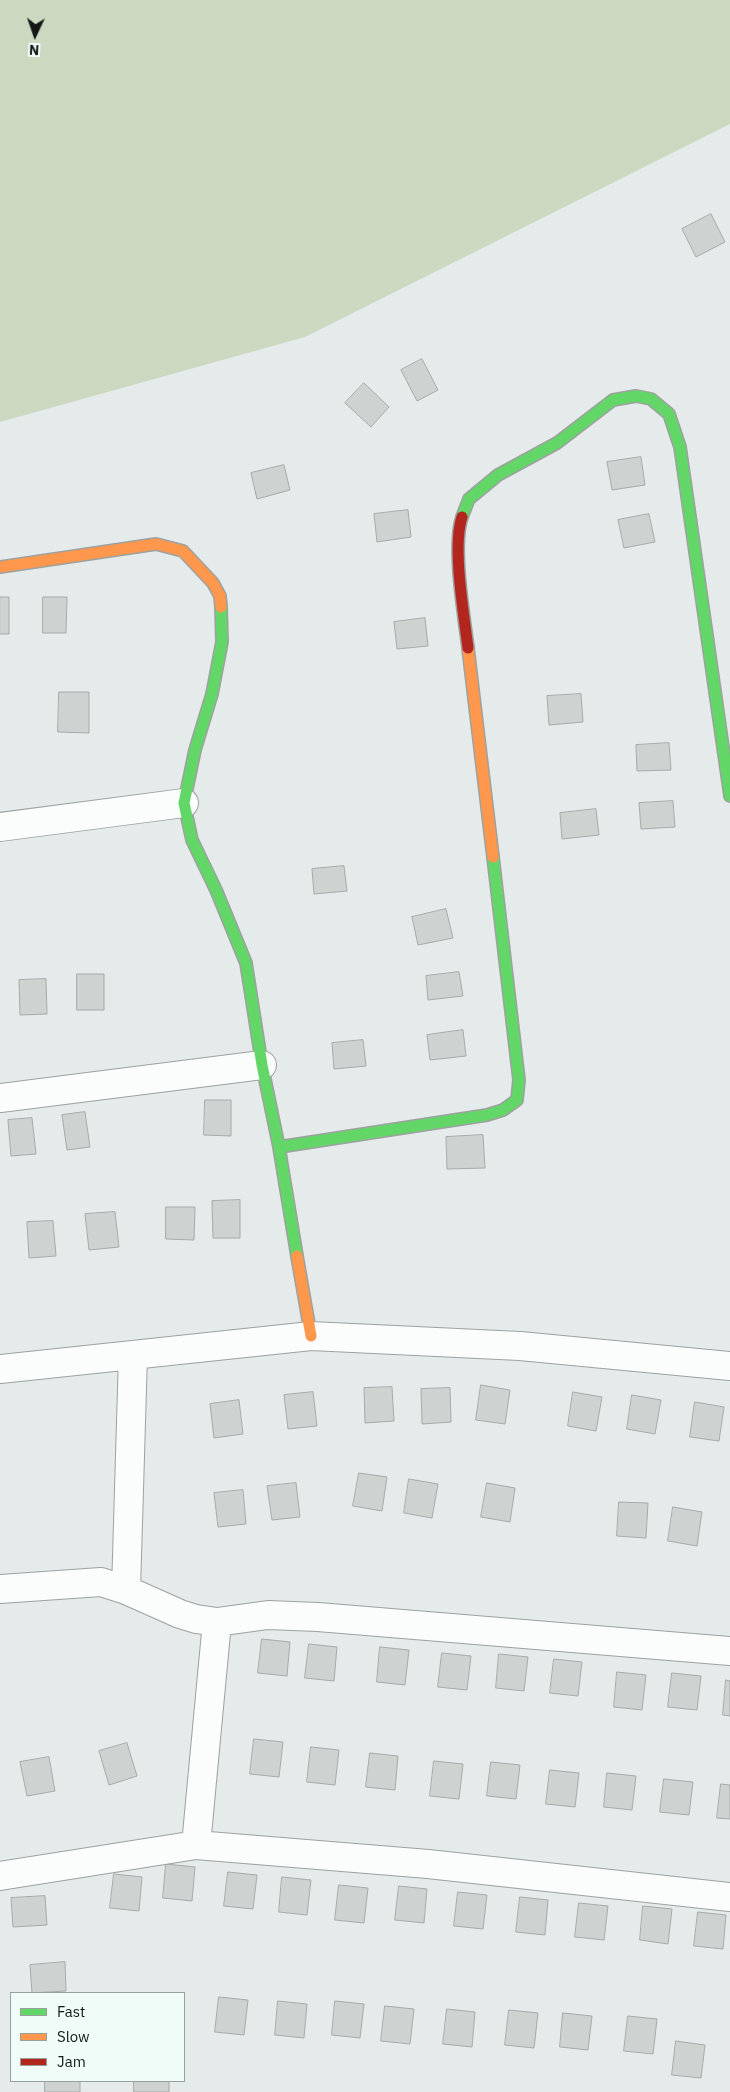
<!DOCTYPE html>
<style>
body{margin:0}
#map{position:relative;width:730px;height:2092px;overflow:hidden;background:#e5ebea;font-family:"IBM Plex Sans",sans-serif}
canvas{display:block}
.legend{position:absolute;left:10px;top:1992px;width:175px;height:90px;box-sizing:border-box;background:#effcf8;border:1px solid #97a09e;margin:0;padding:6px 9px;list-style:none;font-size:15px;color:#131716}
.legend li{display:flex;align-items:center;gap:10px;height:25px}
.legend b{width:25px;border:1px solid #97a09e}
.north{position:absolute;left:10px;top:10px;width:50px;height:50px;-webkit-text-stroke:4px #effcf8;paint-order:stroke;rotate:183deg;font-size:14px;font-weight:700;line-height:20px;text-align:center;color:#131716}
.north::after{content:'';display:block;margin:auto;width:18px;height:22px;background:#131716;clip-path:polygon(50% 0,100% 100%,50% 72%,0 100%)}
</style>
<div id="map">
<canvas width="730" height="2092"></canvas>
<ul class="legend">
<li><b style="height:6px;background:#63d668"></b>Fast</li>
<li><b style="height:6px;background:#ff974d"></b>Slow</li>
<li><b style="height:6px;background:#b3261e"></b>Jam</li>
</ul>
<div class="north">N</div>
</div>
<script>
const context = document.querySelector('canvas').getContext('2d');
context.lineJoin = 'round';
function paint(path, color) {
  context.fillStyle = color;
  context.fill(path, 'evenodd');
}
function trace(path, color, width, dash) {
  context.strokeStyle = color;
  context.lineWidth = width;
  context.lineCap = dash ? 'butt' : 'round';
  context.setLineDash(dash || []);
  context.stroke(path);
}
paint(new Path2D(`
 M0,0H730V124L305,337L0,422Z`), '#cdd8c1');
const building = new Path2D(`
 M711,214L725,242L696,257L682,229Z
 M422,359L438,390L417,401L401,370Z
 M364,383L389,407L371,427L345,403Z
 M641,457L645,485L612,490L607,462Z
 M284,465L290,490L257,499L251,473Z
 M408,510L411,537L377,542L374,514Z
 M649,514L655,542L624,548L618,520Z
 M0,597H9V634H0Z
 M43,597H67L66,633H43Z
 M425,618L428,646L397,649L394,622Z
 M59,692H89V733L58,732Z
 M581,694L583,722L549,725L547,696Z
 M669,743L671,770L637,771L636,745Z
 M673,801L675,827L641,829L639,803Z
 M596,809L599,835L562,839L560,813Z
 M344,866L347,891L314,894L312,869Z
 M446,909L453,938L418,945L412,917Z
 M459,972L463,996L428,1000L426,976Z
 M77,974H104V1010H77Z
 M46,979L47,1014L20,1015L19,980Z
 M463,1030L466,1056L430,1060L427,1035Z
 M363,1040L366,1066L334,1069L332,1043Z
 M205,1100H231V1136L204,1135Z
 M85,1112L90,1147L67,1150L62,1115Z
 M32,1118L36,1154L11,1156L8,1120Z
 M483,1135L485,1168L447,1169L446,1137Z
 M240,1200V1238H213L212,1201Z
 M166,1207H195L194,1240L166,1239Z
 M115,1212L119,1247L89,1250L85,1214Z
 M53,1221L56,1256L29,1258L27,1222Z
 M481,1385L510,1390L505,1424L476,1420Z
 M392,1387L394,1421L365,1423L364,1388Z
 M450,1388L451,1422L422,1424L421,1389Z
 M313,1392L317,1426L288,1429L284,1395Z
 M573,1392L602,1397L596,1431L568,1426Z
 M632,1395L661,1400L655,1434L627,1429Z
 M239,1400L243,1434L214,1438L210,1404Z
 M695,1402L724,1407L719,1441L690,1437Z
 M359,1473L387,1477L382,1511L353,1506Z
 M409,1479L438,1484L432,1518L404,1513Z
 M296,1483L300,1517L272,1520L267,1486Z
 M487,1483L515,1488L510,1522L481,1517Z
 M243,1490L246,1524L218,1527L214,1493Z
 M619,1502L648,1503L646,1538L617,1536Z
 M673,1507L702,1512L697,1546L668,1541Z
 M262,1639L290,1642L287,1676L258,1673Z
 M309,1644L337,1647L334,1681L305,1678Z
 M380,1647L409,1650L405,1685L377,1682Z
 M442,1653L471,1656L467,1690L438,1687Z
 M499,1654L528,1657L524,1691L496,1688Z
 M554,1659L582,1662L578,1696L550,1693Z
 M617,1672L646,1675L642,1710L614,1707Z
 M672,1673L701,1676L697,1710L668,1707Z
 M726,1680L730,1681V1716L723,1715Z
 M254,1739L283,1742L279,1777L250,1774Z
 M127,1743L137,1776L109,1785L99,1751Z
 M311,1747L339,1750L335,1785L307,1782Z
 M370,1753L398,1756L395,1790L366,1787Z
 M49,1757L55,1791L27,1796L20,1762Z
 M434,1761L463,1764L459,1799L430,1796Z
 M491,1762L520,1765L516,1799L487,1796Z
 M550,1770L579,1773L575,1807L546,1804Z
 M607,1773L636,1776L632,1810L604,1807Z
 M664,1779L693,1782L689,1815L660,1812Z
 M721,1784L730,1785V1819L717,1818Z
 M166,1864L195,1867L192,1901L163,1898Z
 M228,1872L257,1875L253,1909L224,1906Z
 M114,1874L142,1877L139,1911L110,1908Z
 M282,1877L311,1880L307,1915L279,1912Z
 M339,1885L368,1888L364,1923L335,1920Z
 M399,1886L427,1889L424,1923L395,1920Z
 M458,1892L487,1895L483,1929L454,1926Z
 M45,1896L47,1925L13,1927L11,1898Z
 M520,1897L548,1900L545,1935L516,1932Z
 M579,1903L608,1906L604,1940L575,1937Z
 M643,1906L672,1909L668,1944L640,1940Z
 M698,1912L726,1915L723,1949L694,1946Z
 M65,1962L66,1991L32,1993L30,1965Z
 M219,1997L248,2000L244,2035L215,2032Z
 M278,2001L307,2004L304,2038L275,2035Z
 M335,2001L364,2004L360,2038L332,2035Z
 M385,2006L414,2009L410,2044L381,2041Z
 M447,2009L475,2012L472,2047L443,2044Z
 M509,2010L538,2013L534,2048L505,2045Z
 M563,2013L592,2016L588,2050L560,2047Z
 M628,2016L657,2019L653,2054L624,2051Z
 M676,2041L705,2045L701,2078L672,2075Z
 M45,2081H80V2092H45Z
 M134,2081H169V2092H134Z`);
paint(building, '#ced2d0');
trace(building, '#a6aaa8', 1);
const street = new Path2D(`
 M0,827L184,803
 M0,1098L262,1065
 M0,1369L311,1336L520,1346L730,1366
 M0,1589L101,1582L126,1590L180,1614L196,1619L217,1622L268,1615L318,1617L730,1651
 M126,1590L133,1355
 M196,1845L217,1622
 M0,1876L196,1845L428,1864L730,1897`);
const fast = new Path2D(`
 M462,517L469,499L498,475L557,443L613,400L636,396L651,399L669,414L680,447L730,796
 M221,607L222,642L212,694L195,750L184,803L192,840L216,890L246,963L262,1065L279,1147L297,1256
 M279,1147L487,1115L503,1110L517,1100L519,1080L493,857`);
const slow = new Path2D(`
 M0,567L156,544L183,551L213,583L220,596L221,607
 M468,648L493,857
 M297,1256L311,1336`);
const jam = new Path2D(`
 M462,517C452,547 464,615 468,648`);
trace(street, '#9da1a0', 30);
trace(fast, '#9da1a0', 14);
trace(slow, '#9da1a0', 14);
trace(jam, '#9da1a0', 14);
trace(street, '#fbfcfc', 28);
trace(fast, '#63d668', 11);
trace(slow, '#ff974d', 11);
trace(jam, '#b3261e', 11);
</script>
